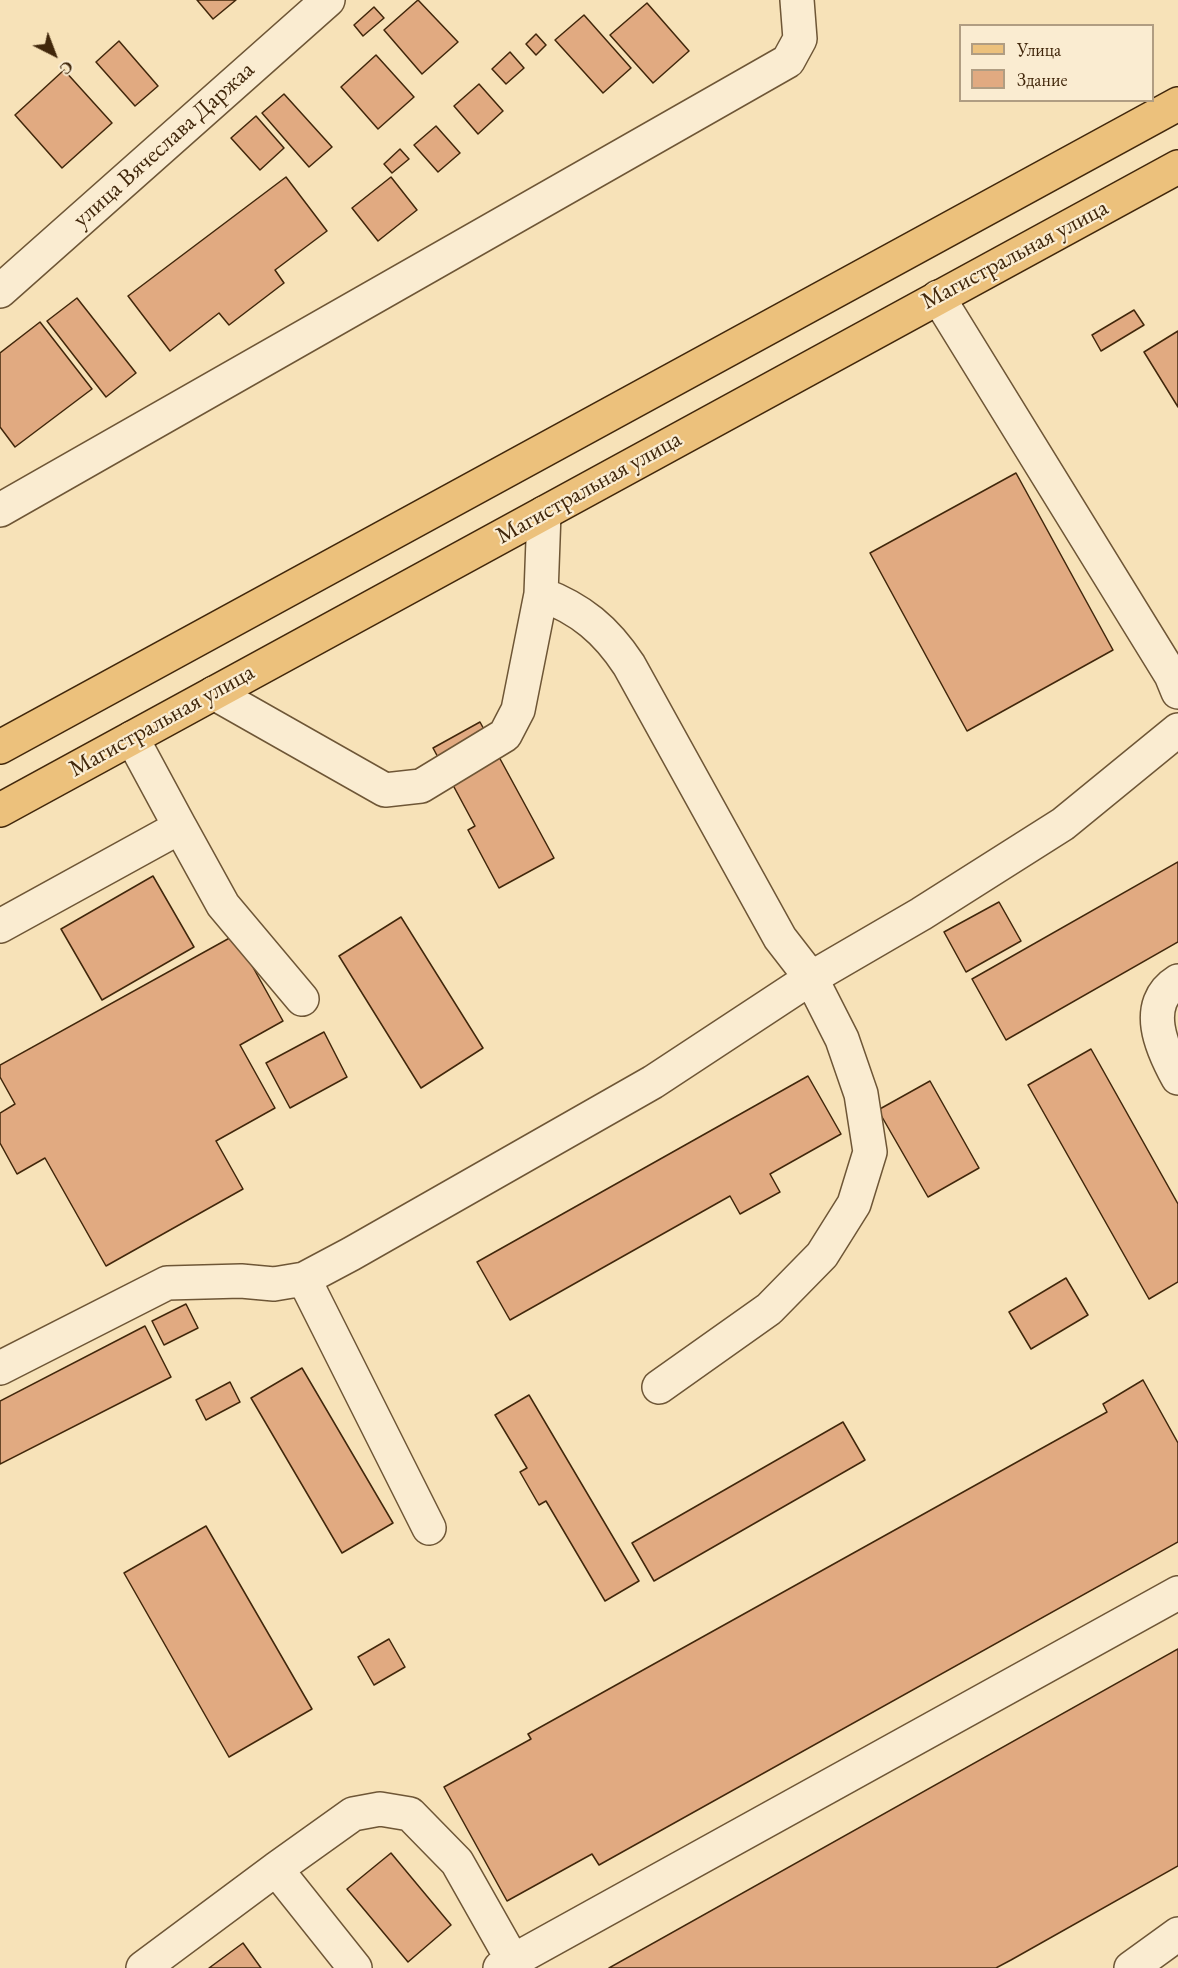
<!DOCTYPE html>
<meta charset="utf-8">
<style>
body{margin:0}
#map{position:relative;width:1178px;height:1968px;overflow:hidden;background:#f7e2b8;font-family:"EB Garamond",serif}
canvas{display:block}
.legend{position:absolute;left:959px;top:24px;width:195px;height:78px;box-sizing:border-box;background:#faecd1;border:2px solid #b09d82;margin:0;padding:8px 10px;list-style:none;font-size:18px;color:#41270b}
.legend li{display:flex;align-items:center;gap:12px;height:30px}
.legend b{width:30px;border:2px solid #b09d82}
.north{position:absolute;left:24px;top:24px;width:60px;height:60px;-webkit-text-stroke:4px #faecd1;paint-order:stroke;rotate:138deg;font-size:16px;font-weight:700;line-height:24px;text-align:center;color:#41270b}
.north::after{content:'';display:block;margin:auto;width:21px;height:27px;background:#41270b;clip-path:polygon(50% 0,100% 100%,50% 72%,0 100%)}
</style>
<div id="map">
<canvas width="1178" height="1968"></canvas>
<ul class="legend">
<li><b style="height:8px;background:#ecc17c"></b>Улица</li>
<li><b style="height:16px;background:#e1aa81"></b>Здание</li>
</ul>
<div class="north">С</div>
</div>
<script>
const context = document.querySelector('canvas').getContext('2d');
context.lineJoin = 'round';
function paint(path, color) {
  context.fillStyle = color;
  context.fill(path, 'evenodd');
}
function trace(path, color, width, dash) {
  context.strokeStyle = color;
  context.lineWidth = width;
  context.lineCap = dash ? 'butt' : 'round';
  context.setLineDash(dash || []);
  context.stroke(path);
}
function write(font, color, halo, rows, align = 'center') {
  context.font = font + ' "EB Garamond",serif';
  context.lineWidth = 4.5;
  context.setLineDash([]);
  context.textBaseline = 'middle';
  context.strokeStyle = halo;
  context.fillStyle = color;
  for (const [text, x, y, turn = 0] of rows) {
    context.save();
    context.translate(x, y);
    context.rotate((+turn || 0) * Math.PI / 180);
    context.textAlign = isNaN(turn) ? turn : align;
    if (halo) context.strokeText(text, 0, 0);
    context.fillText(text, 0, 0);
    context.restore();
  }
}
const building = new Path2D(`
 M197,0H236L213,19Z
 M418,0L458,42L422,74L384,30Z
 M647,3L689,51L653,83L610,35Z
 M374,7L384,18L363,36L354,25Z
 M584,15L631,68L603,93L555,40Z
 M536,34L546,45L536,55L526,44Z
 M119,41L158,86L135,106L96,62Z
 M510,52L524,68L506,84L492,69Z
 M376,55L414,97L378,129L341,87Z
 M64,70L112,123L62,168L15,115Z
 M479,84L503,111L478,134L454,106Z
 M284,94L332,147L309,167L262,113Z
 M256,116L284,148L260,170L231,138Z
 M436,126L460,153L438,172L414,145Z
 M400,149L409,159L392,173L384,164Z
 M286,177L327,231L275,270L284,283L229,325L219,313L170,351L128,296Z
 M391,177L417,210L378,241L352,208Z
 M77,298L136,373L106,397L47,321Z
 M1134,310L1144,325L1101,351L1092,335Z
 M40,322L92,389L15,447L0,427V353Z
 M1178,331V407L1144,352Z
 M1016,473L1113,650L967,731L870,553Z
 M480,722L554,858L499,888L468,830L475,826L433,748Z
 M1178,862V942L1006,1040L972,979Z
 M153,876L194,947L102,1000L61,929Z
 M999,902L1021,941L966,972L944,932Z
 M401,917L483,1048L421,1088L339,956Z
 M235,935L283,1021L240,1045L275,1108L216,1141L243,1189L106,1266L45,1158L17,1174L0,1143V1113L15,1104L0,1077V1065Z
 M324,1032L347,1077L290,1108L266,1063Z
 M1091,1049L1178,1204V1282L1149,1299L1028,1085Z
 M808,1076L841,1134L770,1174L780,1192L740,1214L730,1196L510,1320L477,1262Z
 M930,1081L979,1168L928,1197L878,1110Z
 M1066,1278L1088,1315L1031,1349L1009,1312Z
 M186,1304L198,1328L164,1345L152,1321Z
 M145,1326L171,1377L0,1464V1401Z
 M302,1368L393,1523L342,1553L251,1398Z
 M1143,1380L1178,1443V1542L599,1865L592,1854L507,1901L444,1787L531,1739L528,1734L1107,1412L1103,1404Z
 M230,1382L240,1402L206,1420L196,1400Z
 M529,1395L639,1581L605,1601L546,1501L539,1505L520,1472L527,1468L495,1415Z
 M843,1422L865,1460L654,1581L632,1543Z
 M206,1526L312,1709L229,1757L124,1573Z
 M389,1639L405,1667L374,1685L358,1657Z
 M1178,1649V1866L1011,1960L996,1968H609Z
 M391,1853L451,1925L408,1962L347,1889Z
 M243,1943L261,1968H209Z`);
paint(building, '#e1aa81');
trace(building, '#41270b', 1.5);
const minor = new Path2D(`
 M0,291L328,0
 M938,297L1171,675L1178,692
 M0,510L788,61L800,39L797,0
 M541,594C581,609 606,630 629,665L780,938L811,978L842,1039L861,1094L870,1152L854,1204L822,1255L769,1309L659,1387
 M214,693L385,790L421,786L505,735L518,710L541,594L544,513
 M132,738L180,827
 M0,926L180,827L223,905L302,999
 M1178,981C1141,1004 1162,1049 1178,1078
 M304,1279L429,1528
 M0,1368L167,1283L241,1281L274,1284L304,1279L351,1254L653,1082L811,978L921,914L1063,824L1178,730
 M276,1869L353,1814L380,1809L410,1814L457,1862L513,1961
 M143,1968L276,1869L355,1968
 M500,1968L1178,1593
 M1131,1968L1178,1934`);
const major = new Path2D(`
 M0,747L1178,104
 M0,810L1178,167`);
trace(minor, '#6e5636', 36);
trace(major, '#41270b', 36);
trace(minor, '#faecd1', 33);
trace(major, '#ecc17c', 33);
write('24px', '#41270b', '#faecd1', [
 ["улица Вячеслава Даржаа",164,145,-42],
 ["Магистральная улица",1015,255,-28],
 ["Магистральная улица",589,488,-29],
 ["Магистральная улица",162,721,-29]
]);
</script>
